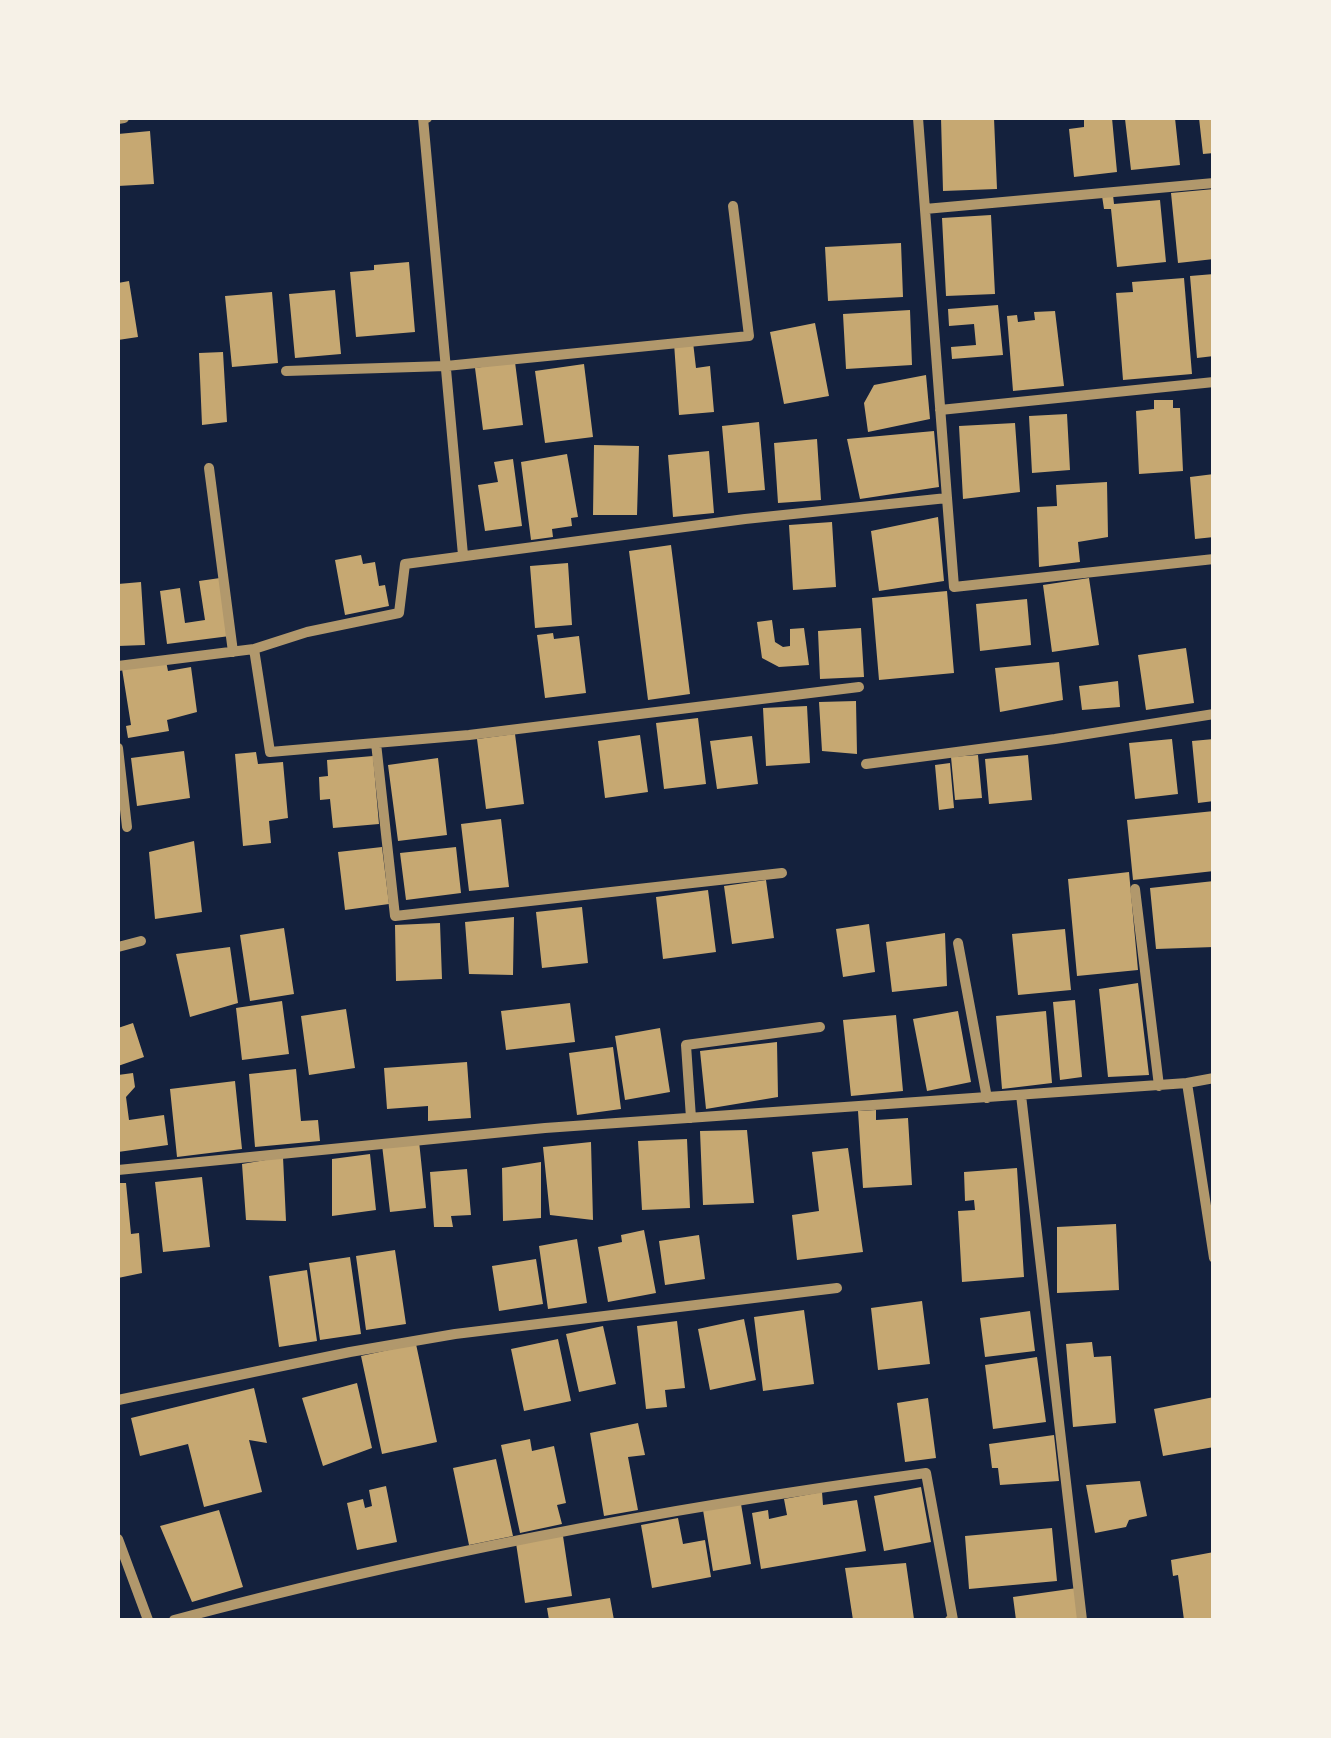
<!DOCTYPE html>
<style>
body{margin:0}
#map{position:relative;width:1331px;height:1738px;overflow:hidden;background:#14213d;font-family:"Titillium Web",sans-serif}
canvas{display:block}
.frame{position:absolute;inset:0;border:120px solid #f6f1e7;pointer-events:none}
</style>
<div id="map">
<canvas width="1331" height="1738"></canvas>
<div class="frame"></div>
</div>
<script>
const context = document.querySelector('canvas').getContext('2d');
context.lineJoin = 'round';
function paint(path, color) {
  context.fillStyle = color;
  context.fill(path, 'evenodd');
}
function trace(path, color, width, dash) {
  context.strokeStyle = color;
  context.lineWidth = width;
  context.lineCap = dash ? 'butt' : 'round';
  context.setLineDash(dash || []);
  context.stroke(path);
}
paint(new Path2D(`
 M941,118H994L997,189L943,191Z
 M1084,118H1112L1117,172L1074,177L1069,129L1084,127Z
 M1175,118L1180,165L1131,170L1125,119Z
 M1199,118H1214V153L1203,154Z
 M150,131L154,184L118,186V134Z
 M1214,189V259L1178,263L1171,193Z
 M1113,195L1114,204L1160,200L1166,262L1117,267L1111,209H1104L1102,196Z
 M991,215L995,294L946,296L942,218Z
 M901,243L903,297L828,301L825,247Z
 M409,262L415,332L356,337L350,272L374,270V265Z
 M1214,274V356L1197,358L1190,276Z
 M1184,278L1192,374L1123,380L1116,293L1133,292L1132,282Z
 M129,281L138,337L118,340V283Z
 M335,290L341,354L295,358L289,294Z
 M272,292L278,363L232,367L225,296Z
 M998,305L1003,355L952,359L951,347L976,345L974,324L949,326L948,309Z
 M910,310L912,365L846,369L843,314Z
 M1055,311L1064,386L1013,391L1007,316L1017,315L1018,322L1035,320L1034,312Z
 M815,323L829,396L784,404L770,332Z
 M693,342L696,368L710,366L714,412L679,415L674,343Z
 M223,352L227,422L202,425L199,353Z
 M515,362L523,425L483,430L475,368Z
 M584,364L593,437L545,443L535,371Z
 M926,375L930,419L868,432L864,403L874,385Z
 M1154,400H1173V408H1180L1183,471L1139,474L1136,411L1154,409Z
 M1067,414L1070,470L1032,473L1029,416Z
 M759,422L765,490L728,493L722,426Z
 M1015,423L1020,492L963,499L959,426Z
 M934,431L939,487L860,499L847,439Z
 M817,439L821,500L778,503L774,443Z
 M594,445L639,446L637,515H593Z
 M709,451L714,513L673,517L668,455Z
 M567,454L578,517L571,518L572,526L552,529L553,537L531,540L521,462Z
 M513,459L522,526L485,531L478,485L498,482L494,462Z
 M1214,474V537L1195,539L1190,477Z
 M1107,482L1108,537L1078,542L1080,562L1039,567L1037,507L1057,506L1056,485Z
 M938,517L944,581L879,591L871,531Z
 M832,522L836,587L793,590L789,525Z
 M671,545L690,694L648,700L629,551Z
 M361,555L363,564L375,562L379,586L385,585L389,606L345,615L335,560Z
 M568,563L572,625L535,628L530,566Z
 M220,578L230,636L167,644L160,591L180,588L185,623L205,620L199,581Z
 M1089,578L1099,645L1052,652L1043,585Z
 M141,582L145,645L118,646V584Z
 M947,591L954,673L879,680L872,598Z
 M1027,599L1031,645L980,651L976,604Z
 M772,620L775,642L783,647L790,646V629L804,628L809,665L779,667L762,658L757,622Z
 M861,628L864,677L820,679L818,631Z
 M553,633L554,639L579,636L586,693L545,698L537,635Z
 M1186,648L1194,703L1146,710L1138,655Z
 M166,661L168,671L191,667L197,712L167,720L169,731L128,738L126,726L131,725L122,669Z
 M1059,662L1063,700L1000,712L995,668Z
 M1118,681L1120,707L1082,710L1079,686Z
 M856,701L857,754L822,751L819,702Z
 M807,706L810,763L766,766L763,708Z
 M698,718L706,784L664,789L656,723Z
 M515,734L524,804L486,809L477,739Z
 M640,735L648,792L605,798L598,741Z
 M752,736L758,784L717,789L710,741Z
 M1172,739L1178,794L1135,799L1129,743Z
 M1214,739V801L1198,803L1192,741Z
 M184,751L190,798L137,806L131,758Z
 M256,752L258,764L283,762L288,818L269,821L271,843L243,846L235,754Z
 M978,755L982,798L955,800L951,757Z
 M1028,755L1032,800L989,804L985,759Z
 M373,756L379,824L333,828L330,799L320,800L319,777L328,776L327,760Z
 M438,758L447,835L398,841L388,765Z
 M950,763L954,808L939,810L935,765Z
 M1214,811V871L1133,880L1127,820Z
 M501,819L509,887L469,891L461,824Z
 M194,841L202,912L155,919L149,852Z
 M382,847L389,904L345,910L338,852Z
 M456,847L461,893L406,900L400,853Z
 M1129,872L1138,970L1077,976L1068,879Z
 M766,880L774,938L732,944L724,886Z
 M1214,881V947L1156,949L1150,888Z
 M708,890L716,952L663,959L656,897Z
 M582,907L588,963L542,968L536,912Z
 M514,917L513,975L469,974L465,922Z
 M440,923L442,979L396,981L395,925Z
 M869,924L875,972L843,977L836,929Z
 M284,928L294,994L250,1001L240,935Z
 M1065,929L1071,990L1018,995L1012,934Z
 M945,933L947,986L892,992L886,942Z
 M230,947L238,1003L190,1017L176,954Z
 M1138,983L1149,1075L1108,1077L1099,989Z
 M1075,1000L1082,1077L1060,1080L1053,1002Z
 M282,1001L289,1054L242,1060L236,1008Z
 M570,1003L575,1042L506,1050L501,1011Z
 M346,1009L355,1068L309,1075L301,1016Z
 M958,1011L971,1082L927,1091L913,1019Z
 M1046,1011L1052,1083L1002,1089L996,1016Z
 M896,1015L903,1091L851,1096L843,1020Z
 M133,1023L144,1057L118,1066V1028Z
 M660,1028L670,1092L625,1100L615,1036Z
 M777,1042L778,1097L706,1109L700,1051Z
 M613,1047L621,1109L577,1115L569,1053Z
 M467,1062L471,1118L428,1121V1106L387,1109L384,1068Z
 M296,1069L301,1121L318,1120L320,1141L255,1147L249,1074Z
 M133,1073L135,1087L126,1097L129,1120L164,1115L168,1145L118,1152V1075Z
 M235,1081L242,1149L177,1157L170,1089Z
 M876,1110V1120L908,1118L912,1185L863,1188L858,1111Z
 M747,1130L754,1203L703,1205L700,1131Z
 M687,1139L690,1208L642,1210L638,1141Z
 M419,1141L426,1208L390,1212L382,1145Z
 M591,1142L593,1220L550,1215L543,1147Z
 M848,1148L863,1252L797,1260L792,1215L819,1211L812,1152Z
 M370,1154L376,1210L332,1216V1159Z
 M283,1157L286,1221L246,1220L242,1164Z
 M541,1162V1218L503,1221L502,1168Z
 M1017,1168L1024,1277L962,1282L958,1211L975,1210L974,1200L965,1201L964,1172Z
 M467,1169L471,1215L451,1216L453,1227H434L430,1172Z
 M202,1177L210,1247L163,1252L155,1182Z
 M118,1183H126L131,1234L139,1233L142,1273L118,1278Z
 M1116,1224L1119,1290L1057,1293V1227Z
 M644,1230L656,1293L608,1302L598,1247L622,1242L621,1235Z
 M699,1235L705,1279L665,1285L659,1241Z
 M577,1239L587,1303L548,1309L539,1246Z
 M395,1250L406,1324L366,1330L356,1256Z
 M350,1257L361,1334L320,1340L309,1263Z
 M536,1259L543,1304L499,1311L492,1266Z
 M307,1270L317,1341L279,1347L269,1276Z
 M922,1301L930,1364L878,1370L871,1308Z
 M804,1310L814,1384L763,1391L754,1317Z
 M1030,1311L1035,1351L985,1357L980,1318Z
 M744,1319L756,1380L710,1390L698,1329Z
 M677,1321L685,1388L665,1390L667,1407L646,1409L637,1326Z
 M603,1326L616,1384L579,1392L566,1334Z
 M558,1339L571,1401L524,1411L511,1349Z
 M1092,1342L1094,1357L1111,1356L1116,1423L1073,1427L1066,1344Z
 M416,1344L437,1442L382,1454L361,1356Z
 M1037,1357L1046,1422L993,1429L985,1365Z
 M357,1383L372,1448L323,1466L302,1398Z
 M254,1388L267,1443L249,1440L262,1492L204,1507L188,1444L140,1456L131,1418Z
 M1214,1397V1447L1163,1456L1154,1409Z
 M928,1398L936,1458L905,1462L897,1403Z
 M638,1423L645,1455L628,1457L638,1510L604,1516L590,1433Z
 M1054,1435L1059,1481L1000,1485L998,1468H992L989,1444Z
 M530,1439L532,1451L554,1446L566,1503L557,1505L562,1524L520,1533L501,1445Z
 M496,1459L513,1536L469,1545L453,1468Z
 M1140,1481L1147,1516L1129,1520L1126,1527L1095,1533L1086,1485Z
 M386,1486L397,1542L357,1550L347,1503L363,1499L365,1508L372,1506L369,1490Z
 M921,1487L931,1542L884,1551L874,1496Z
 M822,1492L823,1505L857,1500L866,1551L761,1569L752,1513L768,1510L769,1519L787,1515L784,1499Z
 M741,1504L751,1564L713,1571L703,1510Z
 M219,1510L243,1587L192,1602L160,1526Z
 M678,1518L683,1544L705,1540L711,1577L652,1588L641,1525Z
 M1052,1528L1057,1581L969,1589L965,1536Z
 M563,1536L572,1596L525,1603L516,1543Z
 M1214,1552V1620H1184L1178,1575L1173,1576L1171,1560Z
 M906,1563L914,1619L853,1620L845,1568Z
 M1077,1588L1081,1620H1016L1013,1597Z
 M610,1598L614,1620H549L547,1608Z`), '#c6a872');
trace(new Path2D(`
 M427,118H423L463,555
 M118,119L124,118
 M925,209L1214,183
 M286,371L446,366L749,336L733,206
 M940,410L1214,382
 M209,468L233,652
 M947,498L954,587L1214,559
 M254,649L270,752L469,735L859,687
 M118,666L254,649L307,632L399,613L405,564L745,519L947,498L918,118
 M376,743L395,916L782,873
 M118,748L127,827
 M866,764L1055,739L1214,714
 M1135,889L1159,1086
 M958,943L987,1098
 M118,947L141,941
 M1187,1083L1214,1078
 M1021,1095L1082,1620
 M691,1118L686,1045L820,1027
 M118,1170L545,1128L1187,1083L1214,1258
 M118,1400L350,1352L455,1334L837,1288
 M118,1539L148,1620
 M174,1620C421,1554 672,1507 926,1473L953,1620H950`), '#b1986c', 10);
</script>
